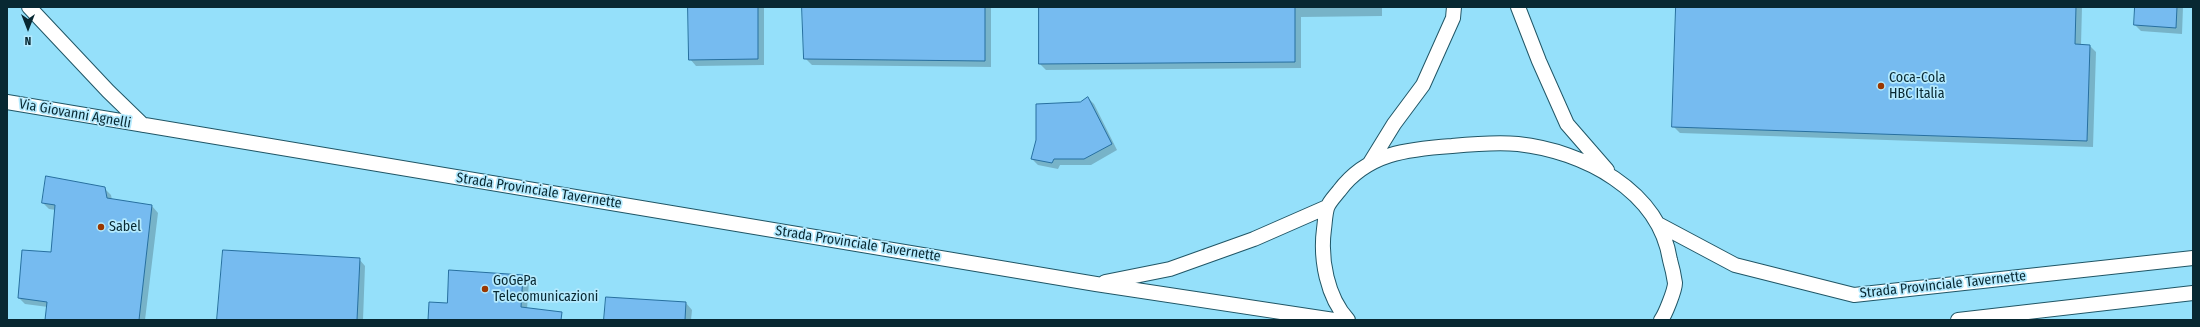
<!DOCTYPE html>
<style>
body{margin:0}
#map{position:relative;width:2200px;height:327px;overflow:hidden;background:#95e0fa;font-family:"Fira Sans Condensed",sans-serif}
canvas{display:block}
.frame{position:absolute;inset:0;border:8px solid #082832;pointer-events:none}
.north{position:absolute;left:8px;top:8px;width:40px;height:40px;-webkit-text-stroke:3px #b4eafe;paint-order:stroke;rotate:180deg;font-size:11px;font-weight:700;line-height:16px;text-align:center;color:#082832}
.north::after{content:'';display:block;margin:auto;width:14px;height:18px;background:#082832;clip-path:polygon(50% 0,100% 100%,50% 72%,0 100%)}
</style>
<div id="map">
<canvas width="2200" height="327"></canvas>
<div class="frame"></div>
<div class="north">N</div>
</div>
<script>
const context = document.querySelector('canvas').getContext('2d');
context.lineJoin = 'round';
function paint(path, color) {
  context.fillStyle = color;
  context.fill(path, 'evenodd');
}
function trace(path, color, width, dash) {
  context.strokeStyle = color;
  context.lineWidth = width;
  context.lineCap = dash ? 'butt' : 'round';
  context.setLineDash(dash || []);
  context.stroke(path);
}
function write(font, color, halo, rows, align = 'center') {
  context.font = font + ' "Fira Sans Condensed",sans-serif';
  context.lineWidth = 3.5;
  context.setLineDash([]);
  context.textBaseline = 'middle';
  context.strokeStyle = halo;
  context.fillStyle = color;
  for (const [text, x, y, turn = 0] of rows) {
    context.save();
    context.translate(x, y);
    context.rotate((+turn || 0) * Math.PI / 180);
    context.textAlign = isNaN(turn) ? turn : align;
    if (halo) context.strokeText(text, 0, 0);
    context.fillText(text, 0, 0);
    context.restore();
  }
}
paint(new Path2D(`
 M689,7H764V65L696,66L690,59Z
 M803,7H991V67L812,65L805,58Z
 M1040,7H1382V16L1301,17V68L1046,70L1040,64Z
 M1677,7H2082L2081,45L2090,46L2096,52L2093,147L1680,133L1673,126Z
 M2136,7H2183L2182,34L2141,31L2135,25Z
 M1088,98L1094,104L1117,150L1091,165H1060L1058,169L1038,165L1032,159L1080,103Z
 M104,188L111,195L112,200L152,206L158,213L145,320H46L48,307L25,304L19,298L52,253L56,210L49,209L43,203Z
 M359,259L365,266L363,320H218Z
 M523,276L529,282L527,309L547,320H429L448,304Z
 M686,303L692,310L691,320H605Z`), '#0003');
const building = new Path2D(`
 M688,7H758V59L689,60Z
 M802,7H985V61L804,59Z
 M1039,7H1295V62L1039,64Z
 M1676,7H2076L2075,44L2090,45L2087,141L1672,127Z
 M2135,7H2177L2176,28L2134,25Z
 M1088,97L1112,144L1084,159H1054L1052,163L1031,159L1036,140V104L1080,102Z
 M46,176L105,187L107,198L152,205L139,320H45L47,302L18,298L22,250L51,252L55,205L42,203Z
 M223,250L360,258L357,320H217Z
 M449,270L523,275L521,307L562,312L561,320H428L429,302L447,303Z
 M606,297L686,302L685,320H604Z`);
paint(building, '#76bbf0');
trace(building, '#276f9f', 1);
const minor = new Path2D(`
 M29,7L108,91L143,125
 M1518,7L1539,61L1567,124L1607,170
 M7,102L1096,284L1334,320
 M1370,163L1394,124L1423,85L1453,18L1454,7
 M1658,224L1735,265L1854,295L2193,258
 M1105,282L1170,269L1254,239L1327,207
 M1348,320C1327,297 1320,259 1324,229C1325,222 1325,215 1327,208C1329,202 1335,196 1339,191C1367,153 1408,149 1452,146C1473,144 1497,142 1518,144C1583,151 1659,190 1670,260C1672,267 1674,276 1675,283C1675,290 1665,315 1661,320
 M1958,320L2193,293`);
trace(minor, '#205666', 16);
trace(minor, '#fff', 14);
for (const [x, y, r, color] of [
 [1881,86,4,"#9a3700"],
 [101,227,4,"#9a3700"],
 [485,289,4,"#9a3700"]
]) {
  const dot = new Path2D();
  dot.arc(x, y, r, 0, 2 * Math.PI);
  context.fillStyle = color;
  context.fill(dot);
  trace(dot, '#b4eafe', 1.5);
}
write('14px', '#082832', '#b4eafe', [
 ["Coca-Cola",1889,78],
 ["HBC Italia",1889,94],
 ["Sabel",109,227],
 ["GoGePa",493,281],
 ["Telecomunicazioni",493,297]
], 'left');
write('14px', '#082832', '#b4eafe', [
 ["Via Giovanni Agnelli",75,114,10],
 ["Strada Provinciale Tavernette",539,191,9],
 ["Strada Provinciale Tavernette",858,244,9],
 ["Strada Provinciale Tavernette",1943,285,-6]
]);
</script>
